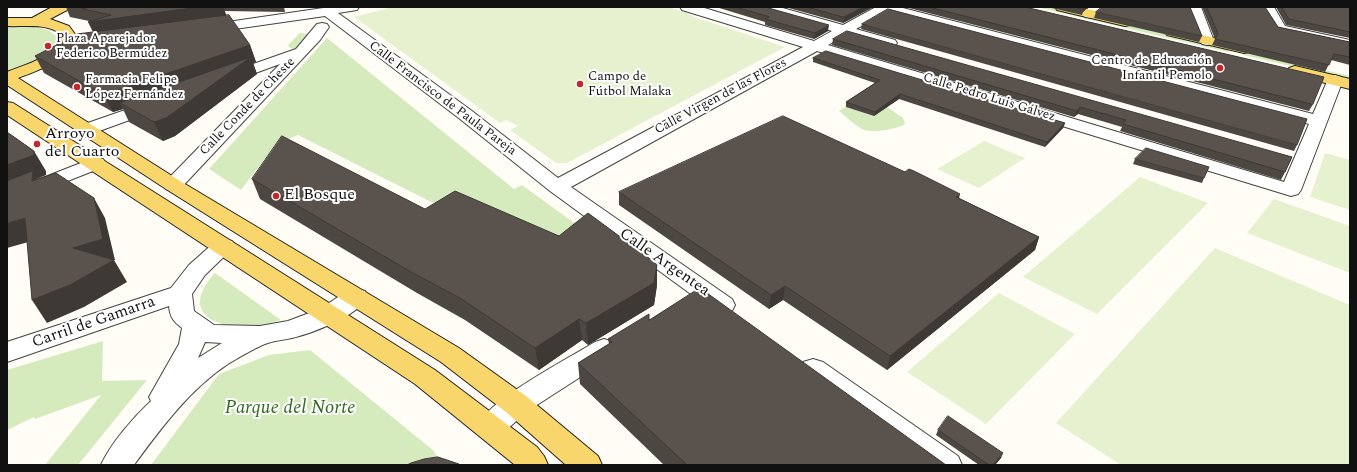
<!DOCTYPE html>
<meta charset="utf-8">
<style>
body{margin:0}
#map{position:relative;width:1357px;height:472px;overflow:hidden;background:#fffdf5;font-family:Spectral,serif}
canvas{display:block}
.frame{position:absolute;inset:0;border:8px solid #111;pointer-events:none}
</style>
<div id="map">
<canvas width="1357" height="472"></canvas>
<div class="frame"></div>
</div>
<script>
const context = document.querySelector('canvas').getContext('2d');
context.lineJoin = 'round';
function paint(path, color) {
  context.fillStyle = color;
  context.fill(path, 'evenodd');
}
function trace(path, color, width, dash) {
  context.strokeStyle = color;
  context.lineWidth = width;
  context.lineCap = dash ? 'butt' : 'round';
  context.setLineDash(dash || []);
  context.stroke(path);
}
function write(font, color, halo, rows, align = 'center') {
  context.font = font + ' Spectral,serif';
  context.lineWidth = 4;
  context.setLineDash([]);
  context.textBaseline = 'middle';
  context.strokeStyle = halo;
  context.fillStyle = color;
  for (const [text, x, y, turn = 0] of rows) {
    context.save();
    context.translate(x, y);
    context.rotate((+turn || 0) * Math.PI / 180);
    context.textAlign = isNaN(turn) ? turn : align;
    if (halo) context.strokeText(text, 0, 0);
    context.fillText(text, 0, 0);
    context.restore();
  }
}
paint(new Path2D(`
 M1036,7H1049L1230,49L1228,52Z
 M7,26C23,25 45,24 57,37C53,57 24,66 7,72Z
 M300,33L308,34L297,49L290,48L288,45Z
 M327,38L514,189L522,185L577,225L545,250L455,214L298,135L276,144L241,190L209,169Z
 M1245,52L1350,76V80L1243,55Z
 M845,107L874,116L887,107L903,118L905,124C899,129 870,134 862,129C854,125 847,117 839,111Z
 M215,273L281,320C269,324 257,327 244,327C205,326 184,306 215,273Z
 M103,341L102,381L147,380L78,465H45L101,395L35,419L34,417L7,430V370Z
 M310,350L434,451L441,465H151L219,374L269,355Z`), '#d5ebbd');
paint(new Path2D(`
 M393,7H668L685,12L694,17L785,47L567,163H556L510,130L518,126L506,120L500,123L354,17Z
 M984,141L1025,158L979,188L937,169Z
 M1325,153L1350,160V210L1310,197Z
 M1140,177L1208,203L1097,314L1023,277Z
 M1274,199L1350,226V273L1247,233Z
 M1215,248L1350,305V465H1121L1056,423Z
 M999,293L1075,334L986,424L907,372Z`), '#e6f2cf');
const minor = new Path2D(`
 M330,7H359L357,10L338,13L472,111L558,178L803,47L682,10L680,7H701L814,41L832,31L760,10L758,7H779L843,25L876,7H899L1313,114L1329,77L1335,75L1341,77L1343,80L1301,190L1298,194L1291,196L817,51L571,187L732,299L735,305L732,311L723,313L714,311L550,191L460,119L325,16L207,33L202,32L200,29L202,26L207,25ZM887,12L1309,124L1284,182L828,45L846,35L890,47L895,46L897,43L895,40L856,29Z
 M1089,7H1104C1099,14 1094,19 1085,17L1083,14Z
 M1187,7H1201L1214,41L1212,44L1207,45L1202,44L1200,41Z
 M1260,7H1274L1285,26L1350,40V48L1275,32Z
 M322,23L327,24L329,27L320,40L180,189L173,191L166,189L163,185L166,181L280,64L228,83L222,81L220,78L222,75L296,49L317,24Z
 M154,100L160,101L162,105L160,109L91,134L85,135L79,134L76,130L79,126Z
 M96,157L103,159L106,163L103,167L7,205V192Z
 M224,239L232,241L235,246L205,275L192,294L194,311L214,325L260,326L288,321L320,309L347,291L356,289L365,291L368,297C357,316 313,333 292,338C284,340 276,340 268,343C260,345 236,359 228,364C190,389 161,428 134,465H101C111,443 133,418 151,401L149,397L179,344L182,328C173,321 170,317 169,306L7,362V342L171,288L189,265L216,241ZM205,342L222,343L198,358Z
 M604,339L613,342L617,349L613,356L526,412L500,436L490,440L480,436L475,428C491,398 564,361 595,342Z
 M813,359L823,362L958,456L962,465H924L803,376L799,369L803,362Z`);
const major = new Path2D(`
 M52,7H69L67,10L50,19L69,26L77,37C65,61 42,69 18,78L180,181L459,348L526,396L598,456L602,465H566L506,412L441,362L166,189L7,85V72C27,64 52,58 63,37C52,22 24,27 7,26V18H32Z
 M1055,7H1079L1130,19L1132,22L1130,25L1125,26L1057,10Z
 M1172,28L1249,46L1251,49L1249,52L1244,53L1167,35L1165,32L1167,29Z
 M1295,66L1350,79V89L1289,74L1287,71L1289,68Z
 M7,102L13,103L435,370L537,447L544,456L548,465H515L415,384L7,115Z`);
trace(minor, '#444', 2);
trace(major, '#222', 2);
paint(minor, '#fff');
paint(major, '#f9d66b');
paint(new Path2D(`
 M66,7H284L285,12L225,11L226,15L250,45L256,62L253,63L257,74L175,136L163,141L129,122L123,109L113,112L44,73L35,56L94,32L89,21L70,17Z
 M716,7H765L828,31L814,39L765,25V22Z
 M785,7H873L843,23Z
 M905,7H1025L1313,104L1309,111Z
 M1047,7H1088L1083,12L1082,15Z
 M1202,7H1265L1278,27L1350,42V65L1331,60L1325,72L1212,45L1215,39Z
 M1276,7H1350V38L1286,25Z
 M1096,12L1202,36L1199,42L1094,18Z
 M862,24L1297,145L1294,151L861,29Z
 M833,39L1292,157L1285,172L1281,180L1120,131L1122,127L1078,114L1074,117L832,45Z
 M813,58L1065,123L1063,128L1045,147L899,99L874,116L846,107V102L875,83L813,62Z
 M1135,159L1204,178L1202,183L1133,164Z
 M252,179L425,209L657,285L654,305L588,345L582,340L539,370L465,320L417,293L260,199Z
 M619,192L959,198L1039,237L1035,250L887,370L783,300L769,309L619,205Z
 M650,319L946,465H664L580,384L578,363L609,344L608,339Z
 M938,430L1001,458L995,465H979L936,435Z`), '#4d4742');
paint(new Path2D(`
 M199,7H223L228,20L96,38L88,22Z
 M863,7H873L843,23L844,17Z
 M1084,7H1088L1083,12L1084,9Z
 M829,25L828,31L814,39L815,33Z
 M250,45L256,62L253,63L257,74L175,136L163,141L154,122L120,103L123,109L113,112L104,95Z
 M900,94L899,99L874,116L875,112Z
 M1080,107L1078,114L1074,117L1077,111Z
 M1065,123L1063,128L1045,147L1047,142Z
 M34,151L46,171V175L37,179L45,192L7,191V165Z
 M960,194L957,207L956,197Z
 M94,198L105,218L115,260H114L127,282L84,307L47,323L32,300L73,248Z
 M25,218L39,239L7,248V223Z
 M1039,237L1035,250L887,370L890,356Z
 M657,264V285L654,305L588,345L586,323Z
 M785,286L783,300L769,309L771,295Z
 M579,319L582,340L539,370L535,348Z
 M1003,453L1001,458L995,465H993Z`), '#3f3936');
const building = new Path2D(`
 M89,7H199L88,22L111,15L83,9Z
 M736,7H765L829,25L815,33L765,19L769,17Z
 M807,7H863L844,17Z
 M929,7H1025L1324,77L1313,104Z
 M1074,7H1084V9Z
 M1102,7H1190L1202,36L1096,12Z
 M1207,7H1265L1278,27L1350,42V57L1334,54L1329,65L1215,39L1218,34Z
 M1282,7H1350V32L1289,19Z
 M888,9L1307,119L1297,145L862,24Z
 M229,15L250,45L104,95L35,56L78,34Z
 M847,31L1292,157L1285,172L1123,124L1126,120L1080,107L1077,111L833,39Z
 M826,51L1065,123L1047,142L900,94L875,112L846,102L880,80L813,58Z
 M251,57L166,118L154,122L120,103Z
 M783,116L905,172L909,169L914,171L960,194L956,197L1039,237L890,356L785,286L771,295L619,192Z
 M7,132L34,151V155L7,165Z
 M282,136L425,209L455,191L559,236L588,213L657,264L654,283L586,323L579,319L535,348L460,298L411,272L252,179Z
 M1146,148L1209,167L1204,178L1135,159Z
 M33,171L32,181L56,173L94,198L103,239L73,248L114,260L70,285L32,300L25,218L7,223V181Z
 M700,288L946,465H687L578,363L612,342L608,339L649,314V320Z
 M948,416L1003,453L993,465H989L938,430Z
 M438,457L459,464L460,465H407L411,463L424,459Z`);
paint(building, '#5a524d');
trace(building, '#3f3936', 1);
for (const [x, y, r, color] of [
 [48,46,4,"#c4262e"],
 [1220,68,4,"#c4262e"],
 [580,84,4,"#c4262e"],
 [77,87,4,"#c4262e"],
 [37,144,4,"#c4262e"],
 [276,196,4,"#c4262e"]
]) {
  const dot = new Path2D();
  dot.arc(x, y, r, 0, 2 * Math.PI);
  context.fillStyle = color;
  context.fill(dot);
  trace(dot, '#fff', 1.5);
}
write('13px', '#111', '#fff', [
 ["Plaza Aparejador",56,39],
 ["Federico Bermúdez",56,54],
 ["Centro de Educación",1212,61,"right"],
 ["Infantil Pemolo",1212,76,"right"],
 ["Campo de",588,77],
 ["Fútbol Malaka",588,92],
 ["Farmacia Felipe",85,80],
 ["López Fernández",85,95]
], 'left');
write('13px', '#111', '#fff', [
 ["Calle Virgen de las Flores",721,97,-28],
 ["Calle Pedro Luis Gálvez",989,98,17],
 ["Calle Francisco de Paula Pareja",442,99,37],
 ["Calle Conde de Cheste",248,107,-46]
]);
write('16px', '#111', '#fff', [
 ["Arroyo",45,135],
 ["del Cuarto",45,153],
 ["El Bosque",284,196]
], 'left');
write('16px', '#111', '#fff', [
 ["Calle Argentea",664,263,35],
 ["Carril de Gamarra",94,323,-19]
]);
write('italic 19px', '#2f6b1f', '#fff', [
 ["Parque del Norte",290,409]
]);
</script>
